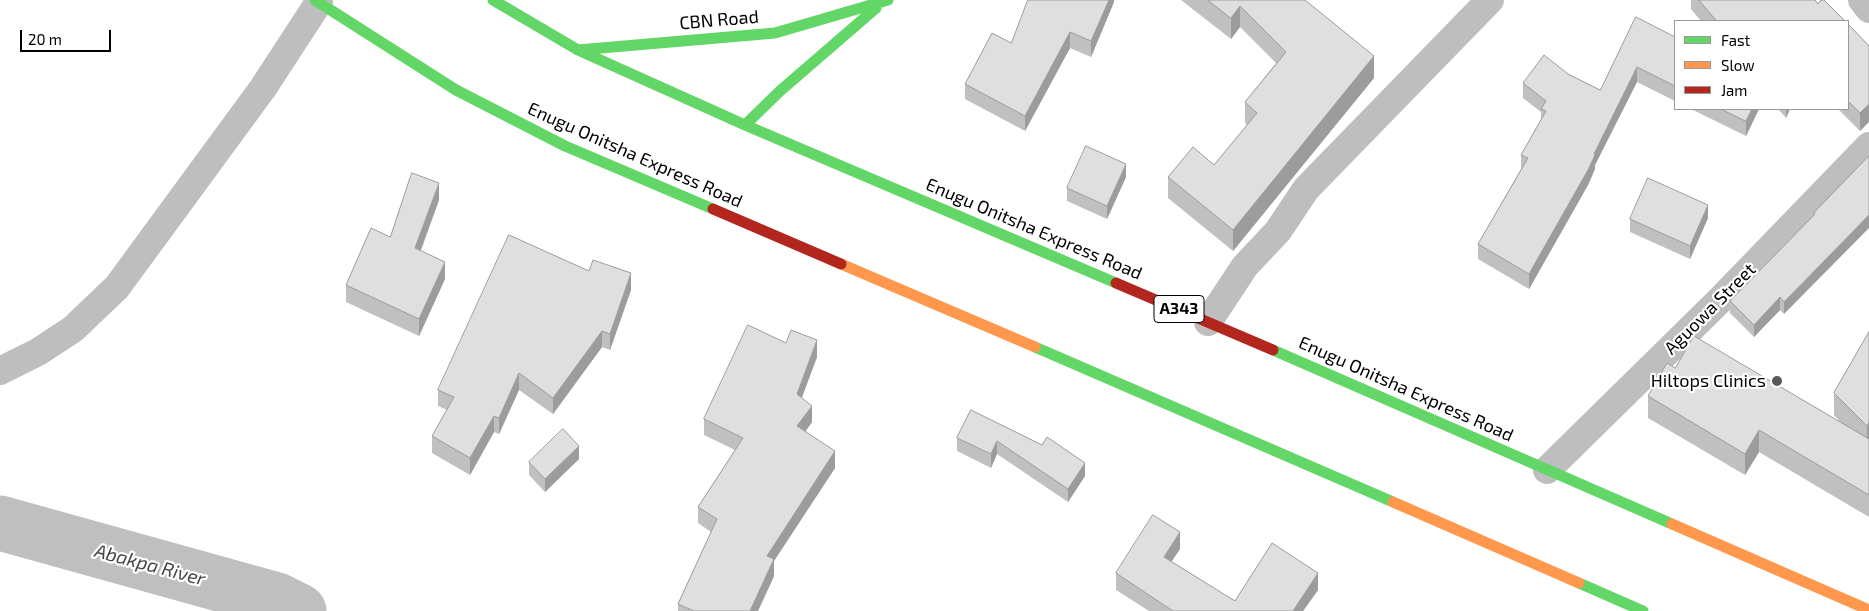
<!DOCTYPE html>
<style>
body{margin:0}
#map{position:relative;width:1869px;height:611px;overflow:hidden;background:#fff;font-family:"Exo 2",sans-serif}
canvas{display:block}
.legend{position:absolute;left:1674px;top:20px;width:175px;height:90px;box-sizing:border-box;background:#fff;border:1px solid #999;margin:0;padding:6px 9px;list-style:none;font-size:15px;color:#000}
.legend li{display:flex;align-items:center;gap:10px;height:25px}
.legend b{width:25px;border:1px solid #999}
.scale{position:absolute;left:20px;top:30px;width:91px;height:22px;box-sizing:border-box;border:2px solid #000;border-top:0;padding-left:6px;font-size:15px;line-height:18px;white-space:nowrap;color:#000;-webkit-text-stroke:4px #fff;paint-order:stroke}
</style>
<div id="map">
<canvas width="1869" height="611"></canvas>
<ul class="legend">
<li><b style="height:6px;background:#63d668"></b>Fast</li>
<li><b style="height:6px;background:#ff974d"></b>Slow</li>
<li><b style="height:6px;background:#b3261e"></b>Jam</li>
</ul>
<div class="scale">20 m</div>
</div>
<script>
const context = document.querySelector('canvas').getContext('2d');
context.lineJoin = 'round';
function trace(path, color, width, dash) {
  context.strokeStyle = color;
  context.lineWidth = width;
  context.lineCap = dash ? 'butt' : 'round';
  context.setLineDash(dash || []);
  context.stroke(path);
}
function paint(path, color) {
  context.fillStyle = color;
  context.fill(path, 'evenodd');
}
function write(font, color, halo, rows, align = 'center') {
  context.font = font + ' "Exo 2",sans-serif';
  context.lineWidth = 4.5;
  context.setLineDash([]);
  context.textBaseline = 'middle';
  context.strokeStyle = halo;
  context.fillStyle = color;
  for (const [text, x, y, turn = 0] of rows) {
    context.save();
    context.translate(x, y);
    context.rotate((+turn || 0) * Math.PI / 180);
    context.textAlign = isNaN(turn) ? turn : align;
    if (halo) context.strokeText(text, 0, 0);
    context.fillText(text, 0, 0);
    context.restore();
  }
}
trace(new Path2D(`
 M0,523L277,600L299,611`), '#bfbfbf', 55);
trace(new Path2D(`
 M1862,0L1869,9
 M1208,322L1245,266L1278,231L1306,189L1490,0
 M0,371L38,352L73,329L117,287L263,88L319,2
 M1547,470L1720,300L1869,146`), '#bebebe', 28);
trace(new Path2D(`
 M315,0L456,90L565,146L713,209
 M493,0L578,50L745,125L1116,283
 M578,50L775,33L888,0
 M745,125L780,91L876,8
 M1035,347L1393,502
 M1273,350L1672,524
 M1579,583L1643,611`), '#63d668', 11);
trace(new Path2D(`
 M841,264L1035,347
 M1393,502L1579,583
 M1672,524L1869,610`), '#ff974d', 11);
trace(new Path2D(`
 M713,209L841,264
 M1116,283L1273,350`), '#b3261e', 11);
paint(new Path2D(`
 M1114,0V2L1091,57L1070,48L1025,131L965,99V84L1011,43Z
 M1181,0H1305L1374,78L1233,251L1168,198V177L1214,165L1247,125L1245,123V102L1276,63L1240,27L1231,39Z
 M1691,0H1815L1818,4L1845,21H1701L1691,9Z
 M1848,24L1869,46L1860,131L1838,109H1848Z
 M1675,37V101L1637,82L1595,165V169L1588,185L1529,289L1478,259V244L1521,169V155L1541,120V112L1523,98V83L1568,74L1600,90Z
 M1691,109H1759L1746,136Z
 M1778,109H1790L1786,118Z
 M1869,156L1784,314L1780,310L1754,337L1730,313V301L1814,216V213Z
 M1126,177L1107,219L1067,201V188Z
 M439,200L421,251L445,279L419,336L346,302V285L390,237Z
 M1708,218L1690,259L1630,232V219Z
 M589,271L631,290L610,350L602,347L553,414L519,390L499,434L494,432L470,475L432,453V436L447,410L438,406V390Z
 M1869,332V517L1759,452L1745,475L1648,418V396L1675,368L1842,424L1834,415V393Z
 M786,343L817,357L801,398L812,422L805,432L835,468L774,561V576L758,611H678V604L711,532L698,523V507L735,450L704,435V419Z
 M971,410L1085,476L1068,502L997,454L991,468L957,451V438Z
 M579,459L545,492L529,475V462Z
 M1180,549L1171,561L1235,601L1318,590L1303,611H1149L1116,590V573Z`), '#c0c0c0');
paint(new Path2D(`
 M1109,0H1114V2L1091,57V41Z
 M1240,6V27L1231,39V18Z
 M1070,32V48L1025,131V116Z
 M1374,56V78L1233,251V230Z
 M1637,67V82L1595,165V169L1588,185L1529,289V274L1594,154Z
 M1869,104V122L1860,131V113Z
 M1752,109H1759L1746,136V121Z
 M1786,109H1790L1786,118Z
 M1126,164V177L1107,219V206Z
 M439,183V200L415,265V248Z
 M1708,205V218L1690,259V246Z
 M1869,215V228L1784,314V302Z
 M445,262V279L419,336V319Z
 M631,273V290L610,350V334Z
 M1780,297V310L1754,337V325Z
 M602,331V347L553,414V398Z
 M817,340V357L797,411V394Z
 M519,373V390L499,434V418Z
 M812,406V422L797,443V426Z
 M494,416V432L470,475V458Z
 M1869,422V444L1867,448V426Z
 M1759,430V452L1745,475V454Z
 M997,441V454L991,468V454Z
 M579,446V459L545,492V479Z
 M835,451V468L774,561V576L758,611H750L767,556Z
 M1085,463V476L1068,502V489Z
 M1180,532V549L1164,573V557Z
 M1318,573V590L1303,611H1293Z`), '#9c9c9c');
const building = new Path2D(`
 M1028,0H1109L1091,41L1070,32L1025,116L965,84L992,33L1011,43Z
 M1208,0H1305L1374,56L1233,230L1168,177L1193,147L1214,165L1257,113L1245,102L1286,52L1240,6L1231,18Z
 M1699,0H1815L1818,4L1821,0H1824L1845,21H1717Z
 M1636,17L1675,37V86L1637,67L1594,154L1595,155L1588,170L1529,274L1478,244L1528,158L1521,155L1546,111L1541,109L1546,101L1523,83L1544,55L1568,74L1600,90Z
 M1848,24L1869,46V104L1860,113L1848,101Z
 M1721,109H1752L1746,121Z
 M1086,146L1126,164L1107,206L1067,188Z
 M1869,156V215L1784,302L1780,297L1754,325L1730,301L1815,214L1814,213Z
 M412,173L439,183L415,248L445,262L419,319L346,285L371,228L390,237Z
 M1648,178L1708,205L1690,246L1630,219Z
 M509,235L589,271L593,260L631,273L610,334L602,331L553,398L519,373L499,418L494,416L470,458L432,436L454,397L438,390Z
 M748,325L786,343L791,330L817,340L797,394L812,406L797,426L835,451L767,556L774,559L750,611H694L678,604L717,519L698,507L743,438L704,419Z
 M1869,332V422L1867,426L1834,393Z
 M1694,336L1869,439V495L1759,430L1745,454L1648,396L1667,363L1675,368Z
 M971,410L1042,445L1047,437L1085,463L1068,489L997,441L991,454L957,438Z
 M563,429L579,446L545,479L529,462Z
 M1153,515L1180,532L1164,557L1235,601L1272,543L1318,573L1293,611H1173L1116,573Z`);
paint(building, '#dfdfdf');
trace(building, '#9c9c9c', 1);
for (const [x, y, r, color] of [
 [1777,381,6,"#595959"]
]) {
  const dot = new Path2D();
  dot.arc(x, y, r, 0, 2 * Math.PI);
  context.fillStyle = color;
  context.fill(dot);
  trace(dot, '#fff', 2);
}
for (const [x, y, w] of [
 [1179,309,50]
]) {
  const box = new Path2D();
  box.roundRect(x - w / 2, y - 13.5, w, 27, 4);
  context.fillStyle = '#fff';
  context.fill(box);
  trace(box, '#000', 1);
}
write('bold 16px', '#000', null, [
 ["A343",1179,309]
]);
write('18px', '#000', '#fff', [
 ["CBN Road",719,20,-5],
 ["Enugu Onitsha Express Road",635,155,24],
 ["Enugu Onitsha Express Road",1034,229,23],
 ["Aguowa Street",1710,309,-45],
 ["Enugu Onitsha Express Road",1406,389,24]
]);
write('18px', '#000', '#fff', [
 ["Hiltops Clinics",1766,381]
], 'right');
write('italic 19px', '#444', '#fff', [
 ["Abakpa River",150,565,15]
]);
</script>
